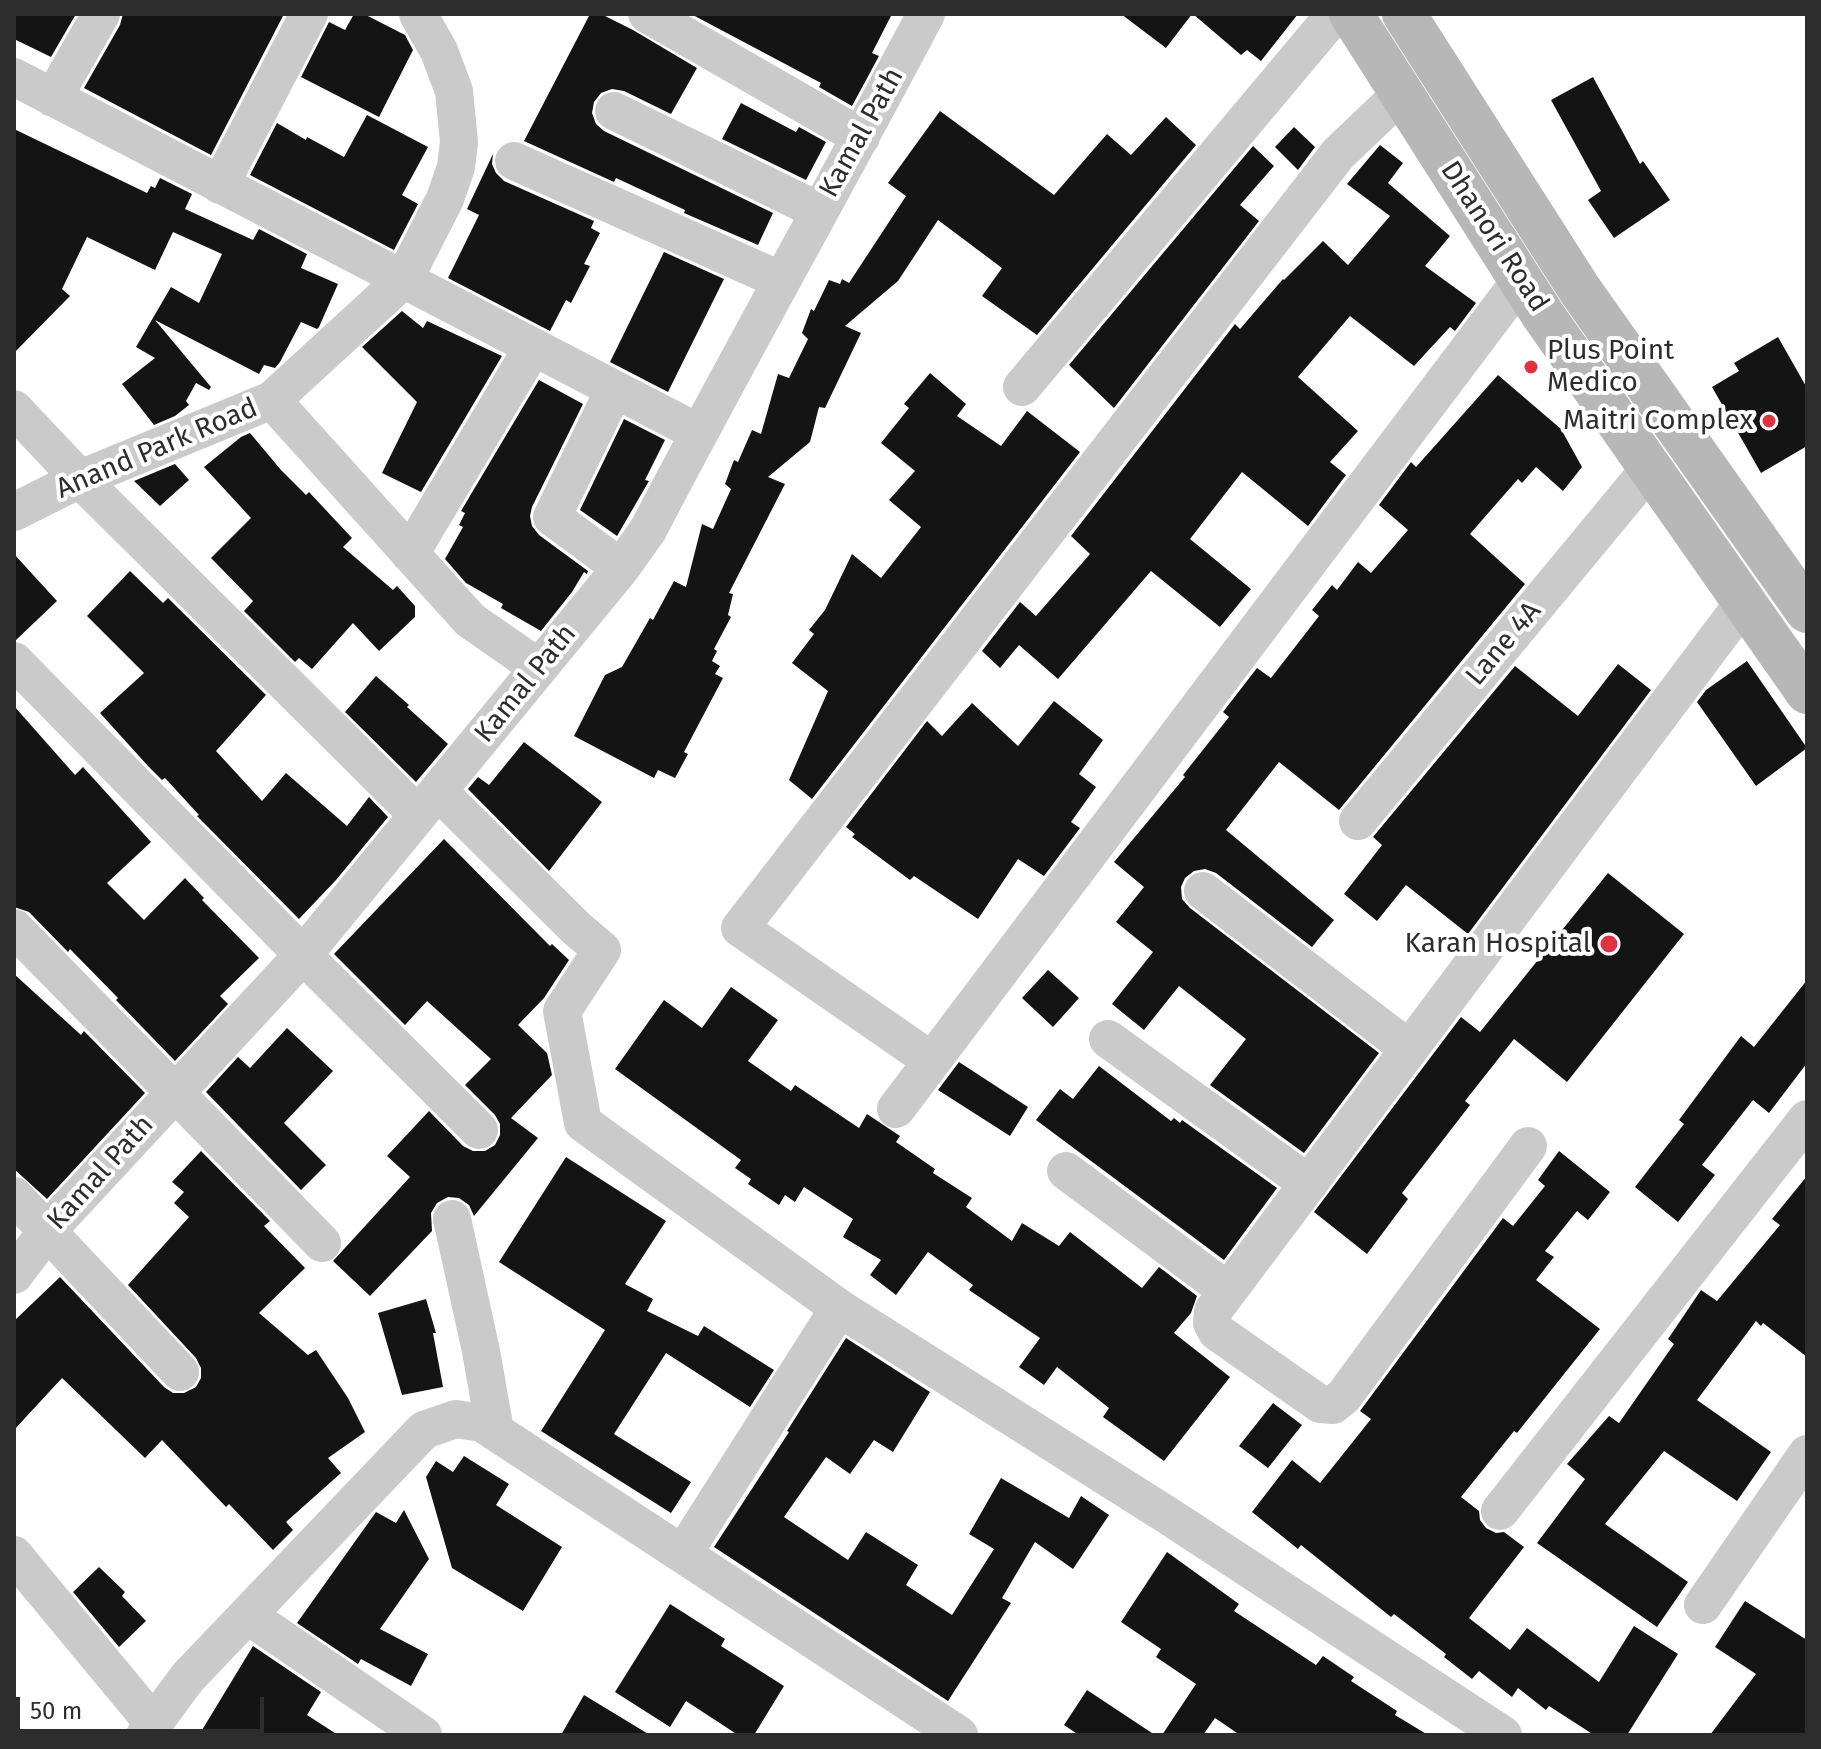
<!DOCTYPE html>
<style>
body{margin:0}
#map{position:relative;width:1821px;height:1749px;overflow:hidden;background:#fff;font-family:"Fira Sans",sans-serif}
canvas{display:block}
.frame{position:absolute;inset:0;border:16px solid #2d2d2d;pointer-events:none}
.scale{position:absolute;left:16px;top:1697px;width:248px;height:36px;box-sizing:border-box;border:4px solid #2d2d2d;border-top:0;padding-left:10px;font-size:24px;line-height:28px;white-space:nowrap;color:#2d2d2d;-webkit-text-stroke:6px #fff;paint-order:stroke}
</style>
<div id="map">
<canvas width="1821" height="1749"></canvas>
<div class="frame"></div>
<div class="scale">50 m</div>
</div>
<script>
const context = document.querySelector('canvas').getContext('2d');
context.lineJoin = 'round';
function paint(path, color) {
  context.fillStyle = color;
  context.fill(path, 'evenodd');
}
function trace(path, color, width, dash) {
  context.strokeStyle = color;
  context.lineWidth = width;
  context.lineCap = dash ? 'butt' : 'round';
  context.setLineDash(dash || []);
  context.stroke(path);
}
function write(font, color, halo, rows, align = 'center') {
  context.font = font + ' "Fira Sans",sans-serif';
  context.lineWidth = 8;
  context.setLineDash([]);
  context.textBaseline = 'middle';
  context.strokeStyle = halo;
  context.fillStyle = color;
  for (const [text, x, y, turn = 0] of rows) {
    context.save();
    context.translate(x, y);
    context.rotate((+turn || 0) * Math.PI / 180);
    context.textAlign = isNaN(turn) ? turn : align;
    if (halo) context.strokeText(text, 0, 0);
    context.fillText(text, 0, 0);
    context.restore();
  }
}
paint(new Path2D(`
 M14,14H76L51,57L14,39Z
 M123,14H284L211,155L84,88L120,25Z
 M354,14H364L405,35L413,50L379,117L301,77L329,22L345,30Z
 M590,14H601L633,30L697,68L671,114L624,91L612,89L601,93L594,102L592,113L596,124L604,131L773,213L758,245L684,213L685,210L616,178L614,182L524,141Z
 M691,14H892L872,53L879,56L852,106L819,87L821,83Z
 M1121,14H1192L1166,48Z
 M1193,14H1298L1261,61L1247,50L1241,55Z
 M1593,77L1640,164L1643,161L1670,200L1614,238L1588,200L1601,191L1551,100Z
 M741,103L796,132L799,127L826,142L806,180L722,139Z
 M940,111L1054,195L1107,134L1131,155L1166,117L1196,145L1037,335L982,296L1002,268L938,220L898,281L845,326L861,333L825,408L819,407L810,442L768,477L785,484L729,593L733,594L728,615L731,617L714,649L717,651L712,661L720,666L715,674L723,678L684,752L688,754L675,778L658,770L654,778L574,736L605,675L622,667L650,618L653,620L674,581L686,587L702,524L713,529L731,489L725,484L734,460L738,462L752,430L761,434L778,374L789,378L808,339L802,333L811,309L814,311L829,280L840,284L842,279L849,283L906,196L888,183Z
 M367,115L428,147L402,195L418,204L394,250L250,175L277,123L306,140L307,137L344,157Z
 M1294,127L1315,147L1298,170L1275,147Z
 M14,129L147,193L151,186L155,188L160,178L192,194L185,209L253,240L259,229L307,254L301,268L338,284L319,327L317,329L301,322L280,362L275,368L264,365L259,374L155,320L211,387L209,390L196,383L186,401L189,405L175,416L154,425L122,384L155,358L136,347L171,287L199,303L222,254L173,232L155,270L87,237L62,289L70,296L14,353Z
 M1380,145L1403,163L1388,183L1450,236L1425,266L1476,303L1455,331L1450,327L1414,366L1350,316L1298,377L1358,431L1330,462L1346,475L1308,526L1242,472L1190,539L1251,589L1220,627L1151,571L1058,679L1019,645L1000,668L982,651L1020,602L1036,616L1090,554L1071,536L1235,324L1240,329L1283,279L1284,280L1323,241L1348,265L1390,216L1347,184Z
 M1253,146L1274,166L1240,205L1259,221L1114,408L1069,365Z
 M493,154L492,164L496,173L504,181L594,221L591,228L600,233L584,264L590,266L571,303L566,300L550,331L448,278L479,215L467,209Z
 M664,252L724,279L668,392L610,362Z
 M402,311L423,328L427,321L502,356L421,492L382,473L417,402L362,347Z
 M1778,337L1807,388V446L1761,473L1712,387L1739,371L1734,363Z
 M930,373L966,404L957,416L1001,446L1027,411L1080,452L812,799L789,780L828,691L792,663L814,634L809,630L825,610L852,554L881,578L921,527L889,500L915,471L881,443L909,408L904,404Z
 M1498,375L1561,429L1582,467L1563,491L1536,467L1522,483L1518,479L1470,534L1525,584L1339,810L1279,762L1226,830L1334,920L1312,947L1216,873L1205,869L1194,871L1185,878L1181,887L1182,899L1190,908L1379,1053L1304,1153L1210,1085L1246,1039L1179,986L1144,1030L1112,1004L1153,952L1116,922L1144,887L1114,862L1185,777L1183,775L1229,717L1223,712L1257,668L1271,678L1319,616L1312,610L1332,585L1337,590L1358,562L1371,573L1408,530L1379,505L1411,462L1416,467Z
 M539,380L583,404L532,507L530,516L532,526L539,535L588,571L587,574L584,572L572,592L541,631L501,608L503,604L466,583L445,559L463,527L459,525L465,513L461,511Z
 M624,419L665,440L645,480L649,481L617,536L580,510Z
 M250,433L281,470L306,495L309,492L352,538L343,547L393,590L397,586L415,606V617L379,651L353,623L312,669L299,658L295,662L244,611L253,601L211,558L251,518L204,467L241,437Z
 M175,464L189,480L160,506L134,481Z
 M14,554L57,601L16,640H14Z
 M130,571L163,603L168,598L266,695L216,751L262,801L286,773L347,826L369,797L388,817L336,880L299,919L197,816L199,815L165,778L162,780L148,766L100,713L144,673L87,616Z
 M1747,661L1807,748L1756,786L1697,702L1706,690Z
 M1618,664L1651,690L1468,934L1406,885L1377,921L1344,894L1382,845L1373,837L1515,666L1578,716Z
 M376,676L409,705L407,707L448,744L416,782L345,712Z
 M1054,701L1103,740L1079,774L1096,787L1071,822L1080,828L1044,876L1018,859L978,919L914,876L910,880L852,837L855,834L846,827L927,721L942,736L972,703L1018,746Z
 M14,706L75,775L83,767L151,842L107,883L144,920L185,878L204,898L202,900L259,958L220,996L228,1004L175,1061L116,1000L118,998L70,949L68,952L29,912L14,907Z
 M524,742L602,802L549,871L468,789L478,777L489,785Z
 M444,839L550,946L552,944L569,960L544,998L518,1025L547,1053L552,1075L511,1118L538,1138L474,1216L469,1205L459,1198L448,1197L437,1203L431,1213L432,1231L370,1296L333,1261L410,1177L387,1156L429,1111L463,1146L473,1151H485L495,1145L500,1135V1124L495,1115L465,1085L491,1059L427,1001L405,1025L334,954Z
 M1608,873L1684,934L1567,1082L1514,1039L1465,1101L1470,1105L1402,1193L1408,1199L1367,1254L1314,1212L1461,1017L1480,1032Z
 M1048,970L1079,998L1053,1027L1022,998Z
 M14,974L81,1035L84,1031L145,1093L47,1199L14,1169Z
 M1807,980V1063L1769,1113L1753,1100L1702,1165L1715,1175L1678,1222L1635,1187L1684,1124L1679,1120L1741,1036L1754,1047Z
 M731,987L778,1020L748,1061L791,1091L795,1085L859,1128L867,1114L900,1136L896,1142L935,1169L933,1173L972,1198L966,1207L1012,1241L1022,1223L1059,1246L1070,1232L1142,1288L1159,1267L1197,1296L1191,1313L1174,1333L1230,1377L1164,1461L1103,1417L1109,1408L1057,1367L1044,1385L1019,1367L1040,1338L969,1290L973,1285L928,1252L896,1295L870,1275L881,1260L843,1237L853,1219L804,1187L795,1202L785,1195L779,1205L748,1184L751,1179L735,1168L741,1160L615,1069L664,1000L702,1028Z
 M287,1028L333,1071L284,1123L326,1165L301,1190L206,1092L238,1057L250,1068Z
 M959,1062L1028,1107L1010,1136L938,1090Z
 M1099,1066L1171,1121L1174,1118L1180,1123L1182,1120L1277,1188L1224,1260L1036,1120L1060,1089L1073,1099Z
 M201,1151L270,1221L264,1226L305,1268L259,1313L308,1355L316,1350L348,1398L365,1432L328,1458L341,1473L286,1522L293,1530L273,1550L229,1504L226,1507L162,1440L145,1458L62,1378L14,1430V1321L60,1277L164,1387L173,1393H184L196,1387L201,1378V1368L196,1358L128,1285L189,1217L174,1203L184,1192L172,1182Z
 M1559,1151L1610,1192L1588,1220L1577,1211L1545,1251L1554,1257L1536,1280L1600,1329L1517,1433L1514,1431L1461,1497L1479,1511L1480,1520L1486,1528L1496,1533L1504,1532L1524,1547L1469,1618L1510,1650L1527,1628L1599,1682L1634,1626L1678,1654L1627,1735H1594L1549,1706L1546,1710L1518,1688L1512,1697L1479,1671L1472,1679L1444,1657L1446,1654L1394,1614L1391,1617L1301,1545L1298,1549L1252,1512L1292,1460L1320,1483L1371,1419L1360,1411L1503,1218L1513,1226L1545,1186L1538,1180Z
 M566,1157L666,1221L625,1284L653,1299L647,1311L698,1336L704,1326L774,1370L750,1407L666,1353L614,1434L691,1482L671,1513L541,1431L605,1330L499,1262Z
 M1807,1176V1357L1763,1323L1761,1326L1756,1321L1697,1400L1771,1452L1737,1501L1664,1451L1605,1524L1688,1582L1657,1627L1537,1543L1585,1479L1567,1464L1609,1416L1619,1423L1674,1344L1668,1339L1701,1290L1717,1301L1780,1225L1772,1219Z
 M426,1299L436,1333H433L443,1387L402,1395L378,1313Z
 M846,1338L930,1392L893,1452L874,1440L850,1474L826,1457L784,1517L848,1560L866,1532L918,1565L906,1585L952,1615L994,1549L969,1534L1001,1478L1069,1518L1081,1496L1109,1515L1073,1569L1035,1542L1002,1598L1011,1603L948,1701L714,1547L789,1432L787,1431Z
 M1273,1403L1302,1425L1268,1468L1239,1446Z
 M464,1456L509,1484L496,1505L562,1547L523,1611L452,1568L426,1477L436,1461L453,1472Z
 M404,1510L429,1559L380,1629L428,1654L411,1686L361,1659L358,1664L297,1623L376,1512L396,1523Z
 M1167,1552L1239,1604L1234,1611L1316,1665L1323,1656L1354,1677L1351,1681L1397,1711L1395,1715L1428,1735H1240L1215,1718L1203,1735H1162L1196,1684L1156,1657L1161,1649L1121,1622Z
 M99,1567L125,1592L122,1596L146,1621L119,1647L73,1592Z
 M1745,1601L1807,1640V1735H1710L1756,1674L1715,1647Z
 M670,1604L725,1639L721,1646L784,1686L754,1735H738L686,1701L670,1727L615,1692Z
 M253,1646L321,1692L307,1715L338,1735H199Z
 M1087,1690L1155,1735H1079L1064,1725Z
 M584,1695L650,1735H561Z`), '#141414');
trace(new Path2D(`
 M647,14L861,137
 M14,77L699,433
 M53,98L101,14
 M614,111L819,211
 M514,161L780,280
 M220,185L309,14
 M1022,387L1335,14
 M614,390L552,517L621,568
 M272,400L470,620L539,668
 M14,409L80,479L417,814
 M14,512L80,479L272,400L404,279L445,199L456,167L459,142L454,91L439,51L418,14
 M410,554L533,347
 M14,661L303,955L479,1130
 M438,791L576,928L602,950L562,1011L583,1123L839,1308L1167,1515L1503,1735
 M1358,821L1651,467
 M1203,891L1409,1049
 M14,928L322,1243
 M1108,1039L1309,1184
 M932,1061L740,928L1338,154L1402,93
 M896,1109L1521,280
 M1528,1146L1344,1396L1333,1405L1320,1404L1217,1332L1212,1323L1213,1311L1745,601
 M1066,1171L1228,1291
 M14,1196L180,1372
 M452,1219L481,1351L495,1431
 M14,1275L47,1231L303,955L621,568L648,530C738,357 835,187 926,14
 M1500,1511L1807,1119
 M683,1554L839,1308
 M14,1555L154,1724
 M1703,1605L1807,1454
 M247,1615L423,1735
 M145,1735L188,1677L424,1430L456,1419L482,1423L959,1735`), '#cacaca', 38);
trace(new Path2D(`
 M1351,14L1543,315L1807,692
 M1404,14L1580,290L1807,611`), '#b7b7b7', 44);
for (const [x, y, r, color] of [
 [1531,367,8,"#e1323f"],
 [1769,421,8,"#e1323f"],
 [1609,944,10,"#e1323f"]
]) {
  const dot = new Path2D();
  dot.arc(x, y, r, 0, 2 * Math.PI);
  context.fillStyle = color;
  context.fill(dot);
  trace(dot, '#fff', 3);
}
write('28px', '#2d2d2d', '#fff', [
 ["Kamal Path",862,133,-61],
 ["Dhanori Road",1494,237,57],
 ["Anand Park Road",157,449,-23],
 ["Lane 4A",1504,644,-50],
 ["Kamal Path",526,684,-51],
 ["Kamal Path",101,1173,-48]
]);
write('28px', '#2d2d2d', '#fff', [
 ["Plus Point",1547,351,"left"],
 ["Medico",1547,383,"left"],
 ["Maitri Complex",1753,421],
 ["Karan Hospital",1591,944]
], 'right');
</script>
